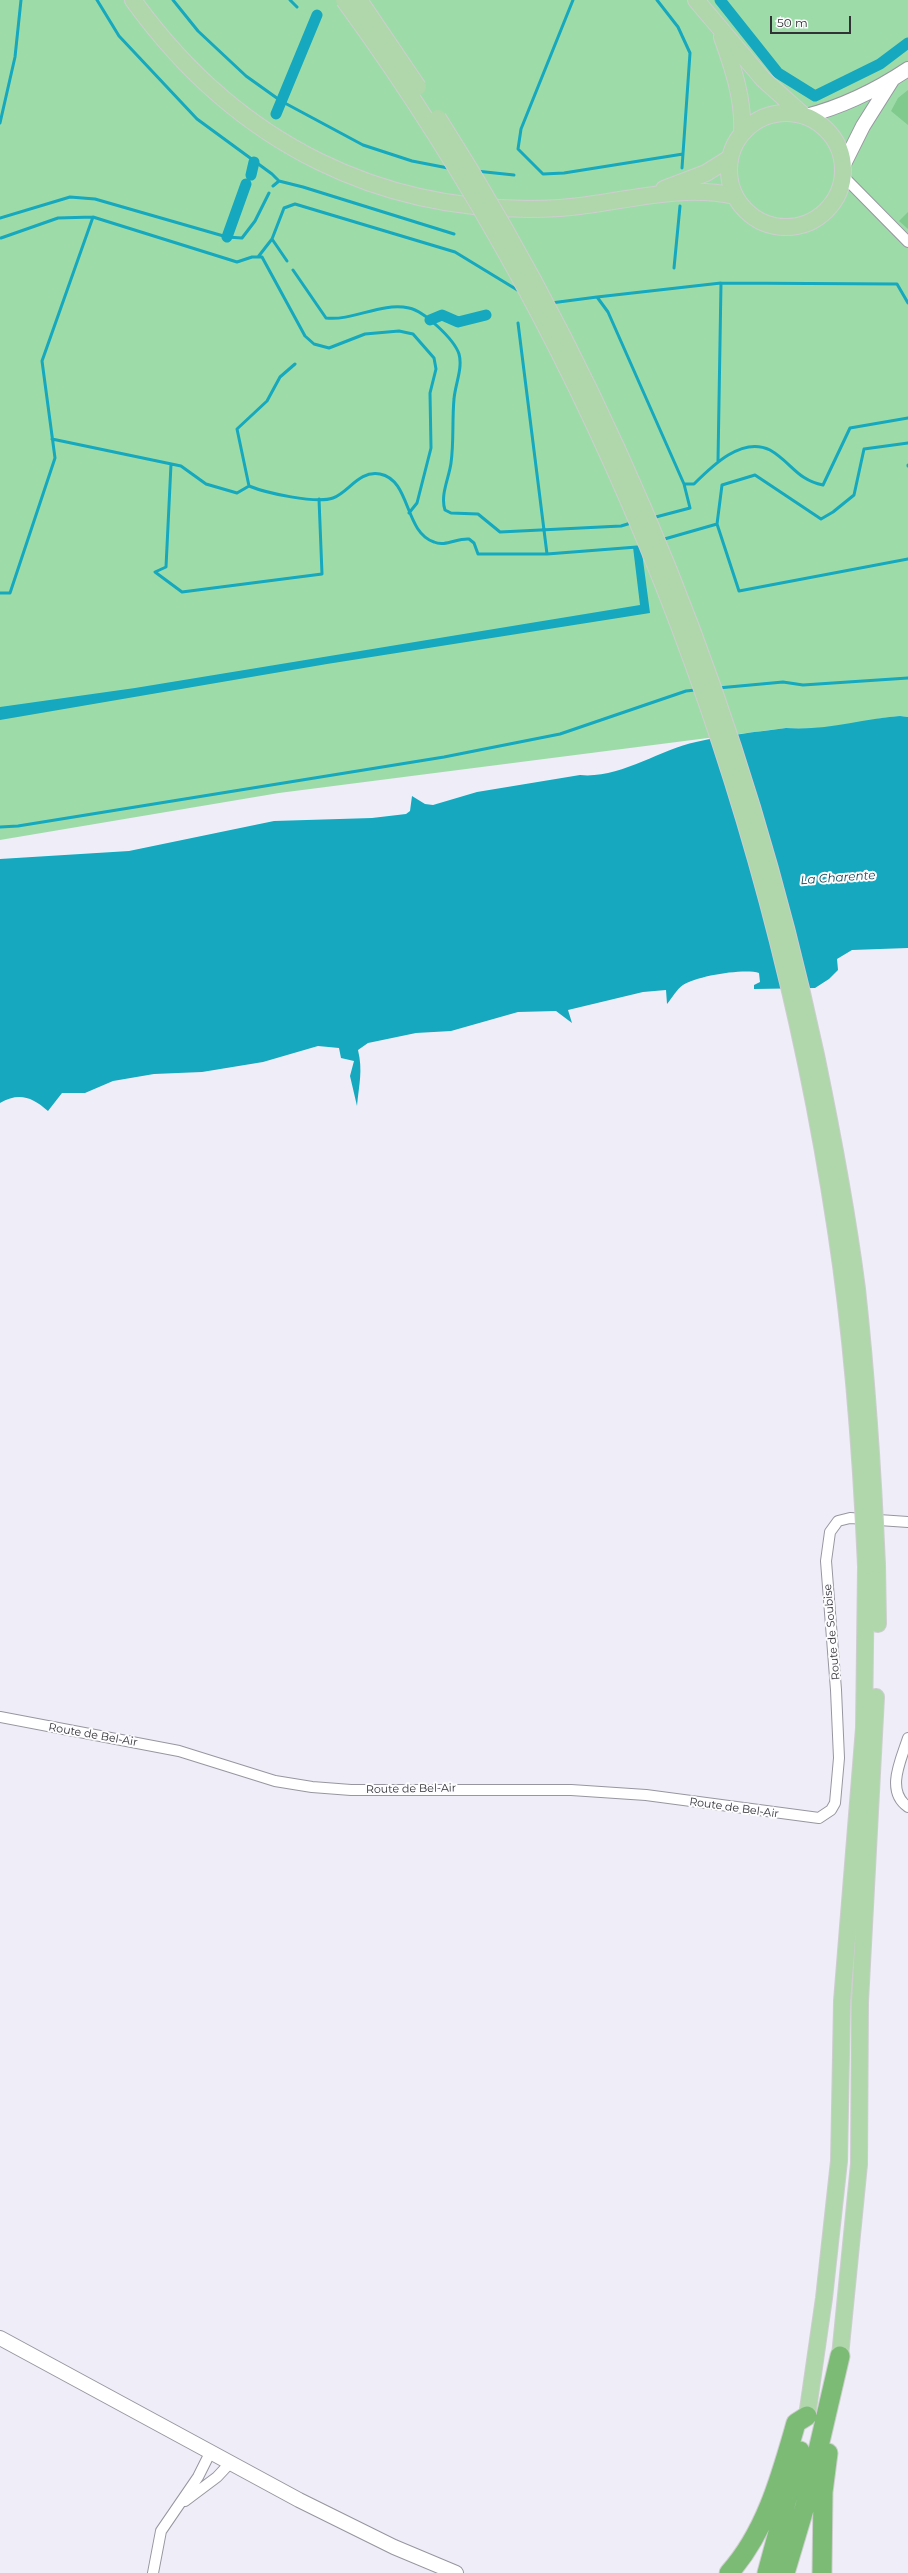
<!DOCTYPE html>
<style>
body{margin:0}
#map{position:relative;width:908px;height:2573px;overflow:hidden;background:#efeef8;font-family:Montserrat,sans-serif}
canvas{display:block}
.scale{position:absolute;left:770px;top:16px;width:81px;height:18px;box-sizing:border-box;border:2px solid #323135;border-top:0;padding-left:5px;font-size:12px;line-height:14px;white-space:nowrap;color:#323135;-webkit-text-stroke:3px #fdfcff;paint-order:stroke}
</style>
<div id="map">
<canvas width="908" height="2573"></canvas>
<div class="scale">50 m</div>
</div>
<script>
const context = document.querySelector('canvas').getContext('2d');
context.lineJoin = 'round';
function paint(path, color) {
  context.fillStyle = color;
  context.fill(path, 'evenodd');
}
function trace(path, color, width, dash) {
  context.strokeStyle = color;
  context.lineWidth = width;
  context.lineCap = dash ? 'butt' : 'round';
  context.setLineDash(dash || []);
  context.stroke(path);
}
function write(font, color, halo, rows, align = 'center') {
  context.font = font + ' Montserrat,sans-serif';
  context.lineWidth = 4;
  context.setLineDash([]);
  context.textBaseline = 'middle';
  context.strokeStyle = halo;
  context.fillStyle = color;
  for (const [text, x, y, turn = 0] of rows) {
    context.save();
    context.translate(x, y);
    context.rotate((+turn || 0) * Math.PI / 180);
    context.textAlign = isNaN(turn) ? turn : align;
    if (halo) context.strokeText(text, 0, 0);
    context.fillText(text, 0, 0);
    context.restore();
  }
}
paint(new Path2D(`
 M0,0H908V717C888,715 871,721 852,724C831,727 808,730 786,728L279,793L0,840Z`), '#9ddca8');
paint(new Path2D(`
 M908,90V125L891,111L898,98Z
 M908,212V229L899,221Z`), '#80ca8d');
paint(new Path2D(`
 M641,545L650,613L327,664L0,720V707L135,688L640,605L633,547Z
 M900,716L908,717V948L852,950L837,959L838,970L829,979L815,988L754,989V985L760,982L759,973C745,968 696,976 683,985C677,989 672,998 667,1004L666,990L643,992L568,1010L572,1023L556,1011L518,1012L451,1031L416,1033L368,1043L358,1050C363,1071 359,1084 357,1106L350,1076L354,1061L341,1058L339,1048L318,1046L263,1062L202,1072L154,1074L113,1081L85,1093H62L48,1111C32,1097 19,1092 0,1103V859L129,851L274,821L372,818L406,814L410,811L412,796L425,804L433,805L477,792L580,775C619,779 659,750 696,742C726,735 756,732 786,728C825,731 862,719 900,716Z`), '#15a8be');
trace(new Path2D(`
 M97,0L119,36L197,119L272,174L279,181L273,186
 M173,0L198,31L246,76L281,101L363,145L412,161L448,168
 M290,0L297,7
 M573,0L521,129L518,149L543,174L564,173L683,154
 M657,0L678,27L690,53L682,168
 M0,123L15,57L21,0
 M476,171L514,175
 M279,181L303,187L454,234
 M0,218L70,197L95,199L227,237L242,238L255,221L269,193
 M1,238L58,218L93,217L237,262L252,257H262L305,336L314,344L329,348L365,334L399,331L413,334L434,358L436,369L430,393L431,448L417,503L409,513
 M272,239L287,261
 M258,257L272,239L284,208L295,204L455,252L519,291
 M674,268L680,206
 M293,270L326,318C354,321 380,302 409,308C424,311 454,339 459,354C463,368 455,385 454,399C452,420 454,442 451,463C449,478 440,495 445,510L451,513L478,514L500,532L621,526L631,523
 M551,303L597,297
 M908,303L897,284L721,283L597,297L608,312L684,484H694C712,466 742,436 770,450C791,462 797,480 823,485L850,428L908,418
 M518,323L547,554L637,547
 M295,364L280,377L267,401L237,429L249,486C266,493 316,504 333,498C349,492 359,470 380,474C411,480 404,532 434,542C445,547 457,538 469,539L474,543L478,554H547
 M52,439L181,466L206,484L237,493L249,486
 M908,443L864,449L854,495L833,512L821,519L755,475L722,485L717,524L739,591L908,559
 M718,461L721,283
 M171,464L166,567L155,572L182,592L322,574L319,499
 M908,465V466
 M652,518L690,508L684,484
 M661,540L717,524
 M0,593H10L55,458L42,361L93,217
 M718,688L783,682L803,685L908,678
 M0,827L18,826L444,757L560,734L686,691L695,690`), '#15a8be', 3);
trace(new Path2D(`
 M720,0L778,73L815,96L880,64L908,43
 M276,114L317,15
 M251,175L254,162
 M227,237L246,184
 M430,320L442,315L458,322L486,315`), '#15a8be', 11);
const street = new Path2D(`
 M843,176L908,242
 M0,1717L179,1751L275,1781L312,1787L351,1790H571L646,1795L819,1818L831,1810L835,1803L839,1758L836,1690L826,1561L830,1532L838,1521L850,1518L908,1522
 M908,1738C901,1760 885,1791 908,1807
 M185,2501L217,2477L231,2462
 M153,2573L161,2531L198,2477L211,2451`);
const secondary = new Path2D(`
 M806,116C841,107 878,89 908,69
 M843,166L863,126L892,80
 M0,2338L299,2500L394,2547L456,2573`);
const primary = new Path2D(`
 M133,0C236,143 383,218 560,208C619,204 676,183 735,196
 M696,0L763,79L803,115
 M722,37C733,68 744,100 742,133
 M729 170a57 57 0 1 1 114 0a57 57 0 1 1-114 0Z
 M664,189L706,173L730,158
 M877,1565L878,1624
 M840,2356L859,2164L860,2002L876,1697
 M807,2416L824,2298L839,2161L842,2001L864,1728L866,1566`);
const highway = new Path2D(`
 M729,2573C766,2532 781,2475 796,2423L807,2416
 M767,2573L800,2451
 M785,2573L805,2506L840,2356
 M822,2573L823,2492L828,2453`);
trace(street, '#9796a0', 12);
trace(secondary, '#9796a0', 16);
trace(primary, '#cececf', 18);
trace(highway, '#cececf', 21);
trace(street, '#fff', 10);
trace(secondary, '#fff', 14);
trace(primary, '#b0d6ac', 16);
trace(highway, '#7cbb75', 19);
const primaryBridge = new Path2D(`
 M344,0C606,359 770,792 836,1231C853,1342 861,1453 866,1566
 M359,0L418,87
 M438,118C620,404 745,724 816,1055C832,1132 847,1211 857,1289C867,1381 873,1473 877,1565`);
trace(primaryBridge, '#cececf', 18, []);
trace(primaryBridge, '#b0d6ac', 16);
write('11px', '#323135', '#fdfcff', [
 ["Route de Soubise",832,1632,-95],
 ["Route de Bel-Air",93,1735,10],
 ["Route de Bel-Air",411,1789,-1],
 ["Route de Bel-Air",734,1808,8]
]);
write('italic 12px', '#0f4751', '#fdfcff', [
 ["La Charente",838,878,-4]
]);
</script>
